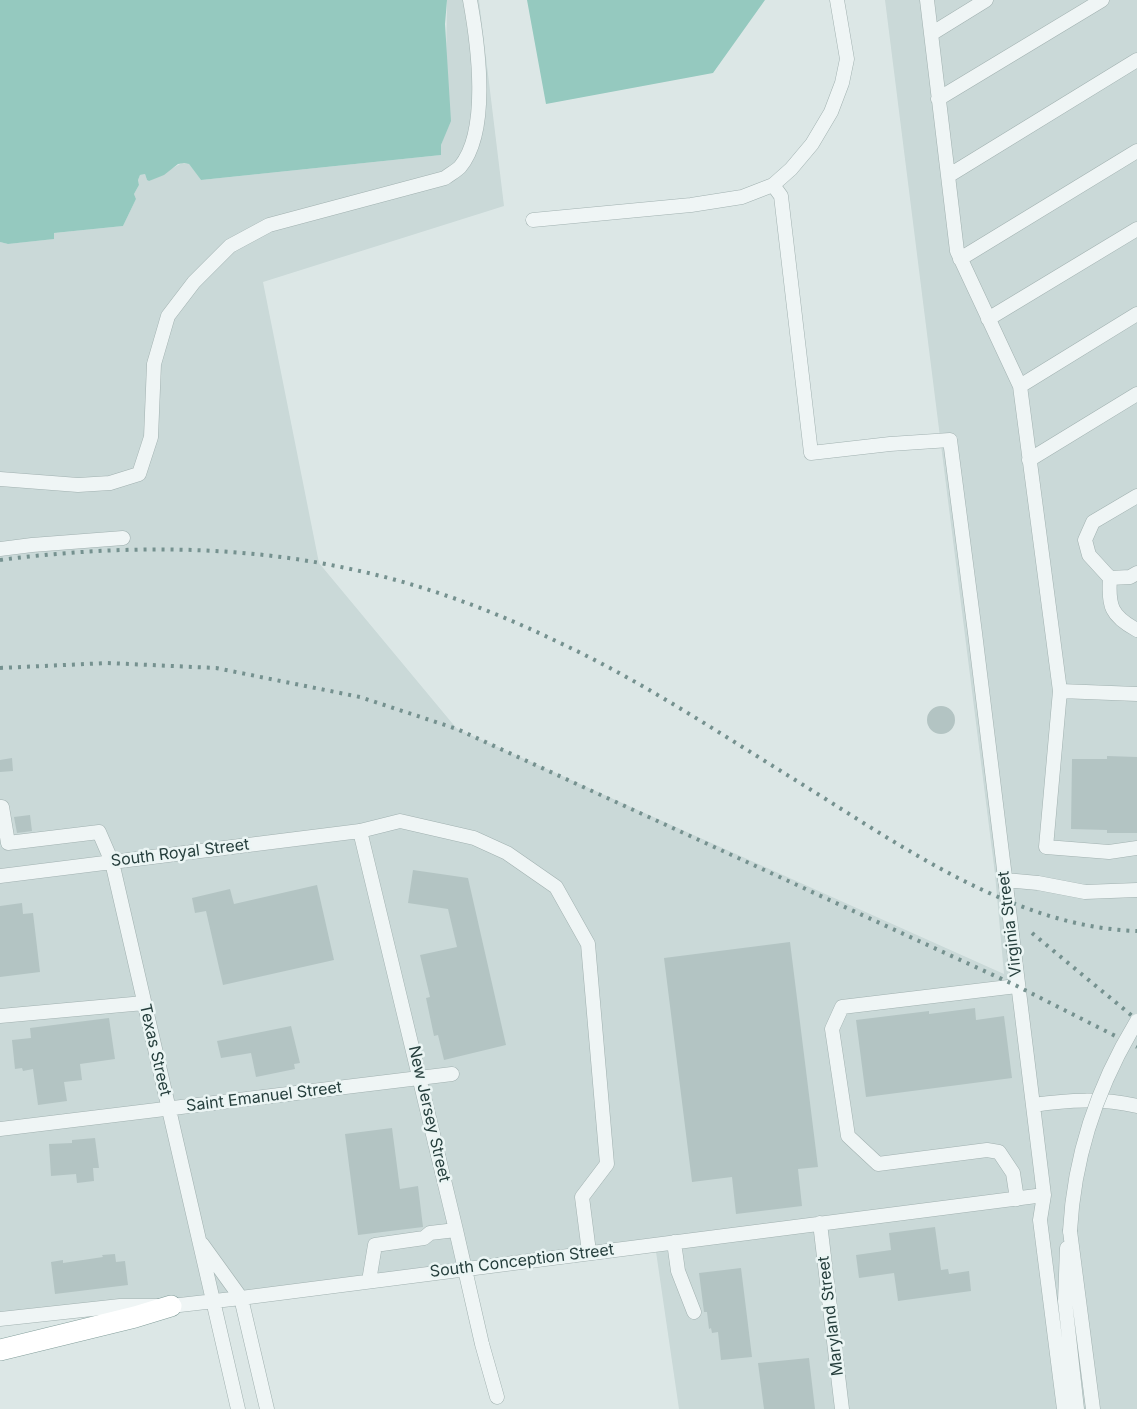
<!DOCTYPE html>
<style>
body{margin:0}
canvas{display:block;background:#dce7e6}
</style>
<canvas width="1137" height="1409"></canvas>
<script>
const context = document.querySelector('canvas').getContext('2d');
context.lineJoin = 'round';
function paint(path, color) {
  context.fillStyle = color;
  context.fill(path, 'evenodd');
}
function trace(path, color, width, dash) {
  context.strokeStyle = color;
  context.lineWidth = width;
  context.lineCap = dash ? 'butt' : 'round';
  context.setLineDash(dash || []);
  context.stroke(path);
}
function write(font, color, halo, rows, align = 'center') {
  context.font = font + ' Inter,sans-serif';
  context.lineWidth = 5;
  context.setLineDash([]);
  context.textBaseline = 'middle';
  context.strokeStyle = halo;
  context.fillStyle = color;
  for (const [text, x, y, turn = 0] of rows) {
    context.save();
    context.translate(x, y);
    context.rotate((+turn || 0) * Math.PI / 180);
    context.textAlign = isNaN(turn) ? turn : align;
    if (halo) context.strokeText(text, 0, 0);
    context.fillText(text, 0, 0);
    context.restore();
  }
}
paint(new Path2D(`
 M447,0H479L504,206L263,282L319,563L457,729L1004,974L995,874L885,0H1137V1409H679L655,1245L0,1321V242L8,244L53,239L54,233L123,226L136,199L134,194L139,185L138,180L140,175L145,174L147,180L149,181L182,163L189,164L201,180L441,155V145L445,133Z`), '#cad9d8');
paint(new Path2D(`
 M0,0H447L445,24L451,121L441,145V155L201,180L189,164L184,163L178,164L164,175L149,181L147,180L145,174L140,175L138,180L139,185L134,194L136,199L123,226L54,233V239L8,244L0,242Z
 M527,0H765L713,73L546,104Z`), '#95c9bf');
paint(new Path2D(`
 M927 720a14 14 0 1 1 28 0a14 14 0 1 1-28 0Z
 M1107,756L1137,757V833H1107V830L1071,829L1072,759H1107Z
 M12,758L13,771L0,772V760Z
 M30,815L32,831L17,833L14,817Z
 M413,870L468,878L506,1045L444,1060L438,1035L434,1036L426,998L430,997L420,955L457,947L448,909L408,903Z
 M317,885L334,960L223,985L206,911L195,913L192,898L230,889L234,904Z
 M22,903L23,914L33,913L40,972L0,977V906Z
 M790,942L818,1167L798,1169L802,1206L736,1214L732,1177L692,1182L664,958Z
 M975,1008L976,1020L1004,1016L1012,1078L866,1097L856,1020L929,1011V1014Z
 M109,1018L115,1059L80,1064L82,1080L64,1082L67,1101L38,1105L33,1069L23,1071L22,1068L15,1069L12,1040L31,1038L30,1028Z
 M291,1026L300,1063L294,1064L295,1069L256,1077L251,1053L221,1058L217,1041Z
 M392,1128L400,1189L418,1186L423,1227L358,1235L345,1134Z
 M95,1138L99,1168H93L94,1181L77,1183L76,1174L51,1176L49,1144L72,1143V1140Z
 M935,1227L941,1270L948,1269L949,1274L969,1271L971,1291L898,1301L894,1273L859,1278L856,1255L891,1250L889,1233Z
 M115,1254L116,1262L125,1261L128,1285L55,1294L51,1262L63,1260V1263L103,1257L102,1255Z
 M741,1268L752,1357L721,1360L718,1332L712,1333L711,1328L709,1329L707,1312H704L699,1273Z
 M809,1358L815,1409H764L758,1363Z`), '#b3c4c3');
const minor = new Path2D(`
 M927,0L957,251L1020,386L1060,691L1046,847L1109,852L1137,848
 M931,34L986,0
 M938,99L1102,0
 M948,176L1137,60
 M773,185L781,196L811,453L890,444L950,440L975,633L1044,1195L1040,1220L1064,1409
 M533,220L691,205L742,197L773,185L791,169L812,144L831,112L842,83L847,59L837,0
 M960,259L1137,151
 M988,319L1137,229
 M1020,386L1137,314
 M1029,460L1137,394
 M0,479L78,485L110,483L139,474L151,437L154,364L168,316L194,282L230,246L269,225L445,178C450,174 456,171 460,167C490,131 478,44 470,0
 M1137,496L1093,522L1085,540L1089,555L1110,578L1130,577L1137,573
 M0,549L32,545L123,538
 M1110,578C1108,606 1111,616 1137,630
 M1060,691L1137,694
 M0,807H2L8,843L99,832L112,862L238,1409
 M360,831L456,1230L482,1344L497,1397
 M0,876L360,831L400,821L474,838L507,853L556,887L588,944L607,1164L582,1197L589,1252
 M1005,880L1038,883L1085,892L1137,890
 M0,1016L144,1003
 M1033,1105C1068,1100 1102,1098 1137,1106
 M0,1129L452,1074
 M1017,1199L1013,1173L999,1152L987,1150L878,1164L848,1136L832,1029L842,1007L1017,986
 M820,1223L842,1409
 M1070,1231L1093,1409
 M674,1242L678,1271L694,1312
 M202,1244L241,1298L267,1409
 M1067,1248L1065,1301L1077,1409
 M369,1281L375,1245L424,1238L430,1233L456,1230
 M0,1319L120,1306H171L241,1298L1044,1195`);
const highway = new Path2D(`
 M0,1350L135,1317L171,1306`);
trace(minor, '#a1b1b0', 15);
trace(highway, '#839e9b', 22);
trace(minor, '#eff5f5', 14);
trace(highway, '#fff', 21);
trace(new Path2D(`
 M0,560C117,545 240,544 355,570C425,585 494,611 558,642C640,680 716,731 792,778C896,842 1011,927 1137,931
 M0,668L107,663L216,668L360,697L457,729L1017,986L1137,1047
 M1032,933L1137,1020`), '#75918f', 4, [3, 6]);
const minorBridge = new Path2D(`
 M1070,1231C1074,1157 1098,1085 1137,1021`);
trace(minorBridge, '#a1b1b0', 15, []);
trace(minorBridge, '#eff5f5', 14);
write('16px', '#253e3c', '#ebf5f4', [
 ["South Royal Street",180,853,-7],
 ["Virginia Street",1010,924,-97],
 ["Texas Street",155,1050,77],
 ["Saint Emanuel Street",264,1097,-7],
 ["New Jersey Street",429,1114,77],
 ["South Conception Street",522,1261,-7],
 ["Maryland Street",831,1316,-97]
]);
</script>
